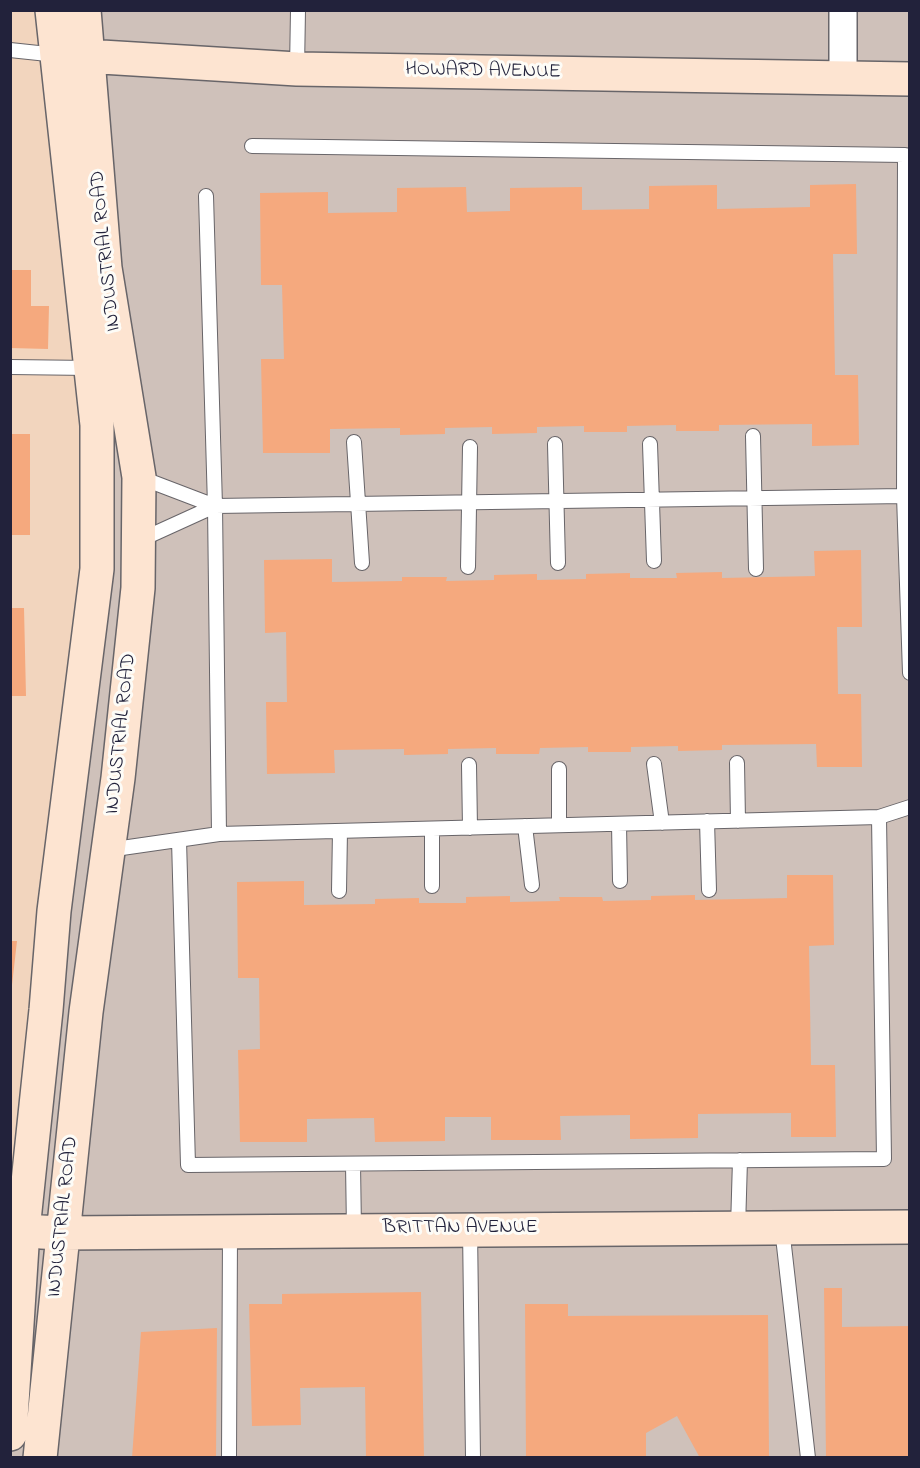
<!DOCTYPE html>
<style>
body{margin:0}
#map{position:relative;width:920px;height:1468px;overflow:hidden;background:#eae2bf;font-family:"Indie Flower",sans-serif}
canvas{display:block}
.frame{position:absolute;inset:0;border:12px solid #22223b;pointer-events:none}
</style>
<div id="map">
<canvas width="920" height="1468"></canvas>
<div class="frame"></div>
</div>
<script>
const context = document.querySelector('canvas').getContext('2d');
context.lineJoin = 'round';
function paint(path, color) {
  context.fillStyle = color;
  context.fill(path, 'evenodd');
}
function trace(path, color, width, dash) {
  context.strokeStyle = color;
  context.lineWidth = width;
  context.lineCap = dash ? 'butt' : 'round';
  context.setLineDash(dash || []);
  context.stroke(path);
}
function write(font, color, halo, rows, align = 'center') {
  context.font = font + ' "Indie Flower",sans-serif';
  context.lineWidth = 6;
  context.setLineDash([]);
  context.textBaseline = 'middle';
  context.strokeStyle = halo;
  context.fillStyle = color;
  for (const [text, x, y, turn = 0] of rows) {
    context.save();
    context.translate(x, y);
    context.rotate((+turn || 0) * Math.PI / 180);
    context.textAlign = isNaN(turn) ? turn : align;
    if (halo) context.strokeText(text, 0, 0);
    context.fillText(text, 0, 0);
    context.restore();
  }
}
paint(new Path2D(`
 M10,11H52L97,425L10,1231Z`), '#f2d5be');
paint(new Path2D(`
 M52,11H909V1457H11L10,1231L97,569Z`), '#cfc1ba');
paint(new Path2D(`
 M856,184L857,254H833L835,375H858L859,445L812,446V424L719,425V431H676V425L627,426V432H584V426L537,427V433L492,434V427L445,428V434L400,435V428L330,429V453H263L261,359H284L282,285H261L260,193L328,192V213L397,212V188L466,187L467,212L510,211V188L582,187V210L649,209V186L717,185V209L810,207V185Z
 M10,270H31V306H49L48,349L10,348Z
 M10,434H30V535H10Z
 M861,550L862,627H837L838,694H861L862,767H817L816,744L722,745V750L678,751V746L631,747V752H588V747L540,748L539,754H496V748L448,749V754L404,755V749L334,750L335,773L267,774L266,702H287L286,632L265,633L264,560L332,559V582L402,581V577H447L446,581L494,580V575L537,574V580L586,579V574L630,573V578H677L676,573L722,572V578L815,576L814,551Z
 M10,608H24L26,696H10Z
 M787,875H833L834,945L809,946L811,1065H835L836,1137H791V1113L698,1114V1138L630,1139V1115L560,1116L561,1140H491V1117H445V1141L375,1142L374,1118L307,1119V1142H240L238,1050L260,1049L259,978H238L237,882L304,881V905L375,904V899L419,898V903H466V897L510,896V902L560,901L559,897H602L603,901L651,900V896L695,895V900L787,898Z
 M10,941H17L12,985H10Z
 M824,1288H842V1327L910,1326V1458H826Z
 M421,1292L424,1458H366L365,1387L300,1388L301,1425L252,1426L249,1304H282V1294Z
 M525,1304H568V1316L768,1315L769,1458H700L677,1416L646,1433V1458H526Z
 M217,1328L216,1458H132L141,1332Z`), '#f5a97e');
const lane = new Path2D(`
 M10,50L57,55
 M297,69L298,10
 M252,146L905,155L904,496
 M206,196L215,506L219,834
 M10,367L90,368
 M753,436L756,569
 M354,442L362,563
 M555,444L558,563
 M650,444L654,561
 M139,477L215,506L904,496L910,673
 M138,541L215,506
 M468,567L470,447
 M737,763L738,821
 M654,764L662,823
 M469,765L470,828
 M559,769V825
 M879,817L910,807
 M707,821L709,890
 M619,824L620,881
 M525,826L532,885
 M432,829V886
 M108,850L219,834L879,817L884,1159L188,1165L179,840
 M339,891L340,831
 M353,1164L354,1230
 M738,1228L740,1160
 M782,1228L808,1458
 M470,1229L473,1458
 M229,1458L230,1232`);
const street = new Path2D(`
 M843,77V10`);
const secondary = new Path2D(`
 M69,55L297,69L910,79
 M41,1232L62,1233L910,1227
 M10,1434L23,1230L46,1010L54,911L97,569V425L52,10
 M40,1458L86,1012L118,778L138,588L139,477L105,268L84,10`);
trace(lane, '#686569', 16);
trace(street, '#686569', 30);
trace(secondary, '#686569', 36);
trace(lane, '#fff', 14);
trace(street, '#fff', 27);
trace(secondary, '#fde4d1', 33);
write('20px', '#22223b', '#fdfcf7', [
 ["HOWARD AVENUE",483,72,1],
 ["INDUSTRIAL ROAD",107,251,-96],
 ["INDUSTRIAL ROAD",122,734,-84],
 ["INDUSTRIAL ROAD",64,1217,-84],
 ["BRITTAN AVENUE",460,1229]
]);
</script>
